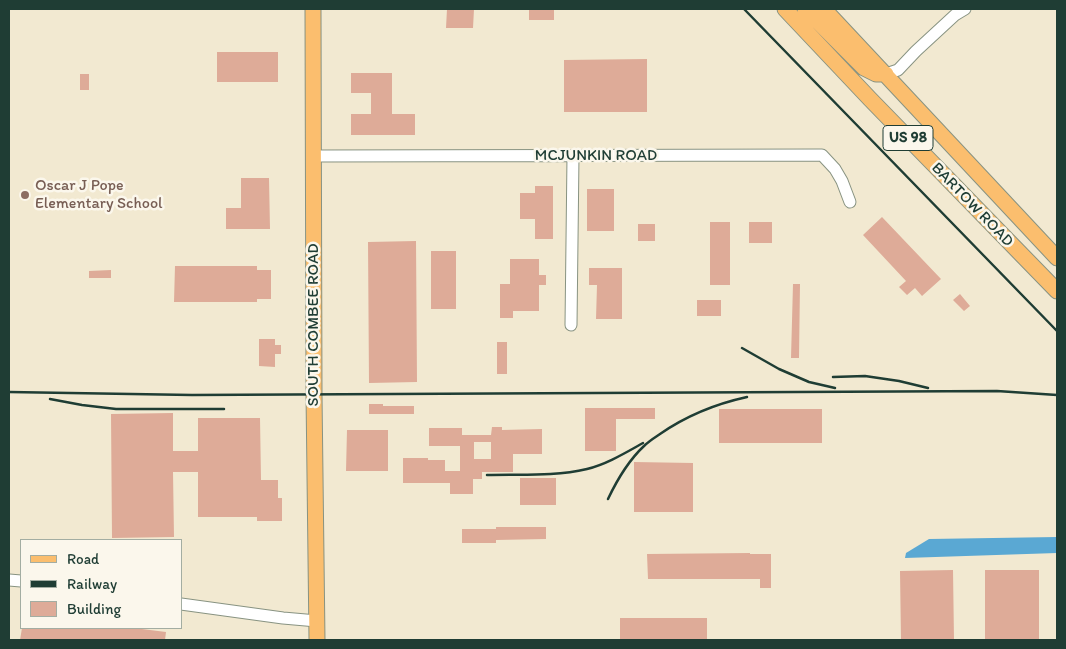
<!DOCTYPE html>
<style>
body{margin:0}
#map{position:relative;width:1066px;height:649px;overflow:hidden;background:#f2e9d1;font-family:Itim,sans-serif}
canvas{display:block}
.frame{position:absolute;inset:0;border:10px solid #1f3d34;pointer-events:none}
.legend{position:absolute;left:20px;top:539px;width:162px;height:90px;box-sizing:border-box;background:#fbf7ec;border:1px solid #a3ada2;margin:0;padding:6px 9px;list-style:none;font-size:15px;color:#1f3d34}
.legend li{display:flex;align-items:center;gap:10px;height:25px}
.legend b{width:25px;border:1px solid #a3ada2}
</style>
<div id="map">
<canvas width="1066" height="649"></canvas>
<div class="frame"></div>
<ul class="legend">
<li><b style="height:6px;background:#fbbe6e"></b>Road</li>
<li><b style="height:6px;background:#1f3d34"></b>Railway</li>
<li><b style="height:14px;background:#deab98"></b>Building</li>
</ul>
</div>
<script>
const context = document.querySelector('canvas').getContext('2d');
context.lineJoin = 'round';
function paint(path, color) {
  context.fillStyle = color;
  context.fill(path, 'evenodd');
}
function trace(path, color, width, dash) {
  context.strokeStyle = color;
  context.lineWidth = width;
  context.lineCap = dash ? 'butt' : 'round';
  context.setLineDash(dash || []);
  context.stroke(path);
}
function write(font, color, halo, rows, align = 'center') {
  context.font = font + ' Itim,sans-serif';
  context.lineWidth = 5;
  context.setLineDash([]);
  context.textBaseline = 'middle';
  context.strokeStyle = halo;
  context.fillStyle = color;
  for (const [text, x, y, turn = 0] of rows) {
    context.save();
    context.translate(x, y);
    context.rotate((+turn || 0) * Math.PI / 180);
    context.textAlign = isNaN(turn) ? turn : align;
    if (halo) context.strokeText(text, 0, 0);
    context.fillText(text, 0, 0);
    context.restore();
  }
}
paint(new Path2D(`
 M1057,537V553L905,558L906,553L929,539Z`), '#5aa8d3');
paint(new Path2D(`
 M447,9H474L473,28H446Z
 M529,9H554V20H529Z
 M217,52H278V82H217Z
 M647,59V112H564V60Z
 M351,73H392V114H415V135H351V114H371V93H351Z
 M80,74H89V90H80Z
 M241,178H269L270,229H226V208H241Z
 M535,186H553V239H535V219H520V193H535Z
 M587,189H614V231H587Z
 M882,217L941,279L922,296L915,288L907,295L899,287L906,281L863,235Z
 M710,222H730V285H710Z
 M749,222H772V243H749Z
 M638,224H655V241H638Z
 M416,241L417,382L369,383L368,242Z
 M431,251H456V309H431Z
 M510,259H539V275H546V285H539V311H513V318H500V284H510Z
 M175,266H257V270H271V299H257V302H174Z
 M589,268H622V319H596L597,285H589Z
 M111,270V278H89V271Z
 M793,284H800L799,358H791Z
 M960,294L970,306L964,311L953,300Z
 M697,300H721V316H697Z
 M259,339H275V345H281V354H275V367L259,366Z
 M497,342H507V374H497Z
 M369,404H383V406H414V414H369Z
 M585,408H655V419H616V451H585Z
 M719,409H822V443H719Z
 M173,413V451H198V418H260L261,480H278V498H282V521H257V517H198V472H173L174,537L112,538L111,414Z
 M492,427H502V430L542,429V454H513V472H482V479H473V494H450V483H403V458H428V460H445V471H460V446H429V428H462V435H491ZM474,442H491V459H474Z
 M347,430H388V471H346Z
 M634,462L693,463V512H634Z
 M520,478H556V505H520Z
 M496,527H546V539L496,540V543H462V529H496Z
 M750,553V554H771V588H760V579H648L647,554Z
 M953,570L954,640H901L900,571Z
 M985,570H1039V640H985Z
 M620,618H707V640H620Z
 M22,628H134L166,632L165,640H20Z`), '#deab98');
const minor = new Path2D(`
 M886,74L898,70L916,51L955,15L965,9
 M314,156L822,155L835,169L842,181L850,202
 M571,325L573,156
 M9,580L21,581
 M181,604L283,618L317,621`);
const major = new Path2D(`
 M313,9L314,394L317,640
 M785,9L870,99L1057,291
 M805,9L864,68L876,74H886
 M824,9L1057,258`);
trace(minor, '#889382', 13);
trace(major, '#889382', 17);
trace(minor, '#fff', 11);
trace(major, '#fbbe6e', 15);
trace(new Path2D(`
 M744,9L1057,331
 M742,348L779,369L809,382L835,388
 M833,377L865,376L899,381L928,388
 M9,392L192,395L997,391L1057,395
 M50,399L82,405L116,409H224
 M487,475C520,474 554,477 587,469C607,464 625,453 643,443
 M608,499C617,480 628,461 644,446C649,441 654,438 660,434C686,416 715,404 747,397`), '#1f3d34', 2.5);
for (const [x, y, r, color] of [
 [25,195,5,"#8d6e63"]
]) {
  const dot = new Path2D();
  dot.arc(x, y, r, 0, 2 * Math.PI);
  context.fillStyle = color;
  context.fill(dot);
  trace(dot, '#fbf7ec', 2);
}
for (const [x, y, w] of [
 [908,138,50]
]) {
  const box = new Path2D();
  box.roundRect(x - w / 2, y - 12.5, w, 25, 4);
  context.fillStyle = '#fbf7ec';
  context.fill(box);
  trace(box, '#1f3d34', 1);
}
write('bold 15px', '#1f3d34', null, [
 ["US 98",908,138]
]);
write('16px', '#1f3d34', '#fbf7ec', [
 ["MCJUNKIN ROAD",596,156],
 ["BARTOW ROAD",972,205,46],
 ["SOUTH COMBEE ROAD",314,325,-90]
]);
write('16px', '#785e54', '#fbf7ec', [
 ["Oscar J Pope",35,186],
 ["Elementary School",35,204]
], 'left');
</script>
